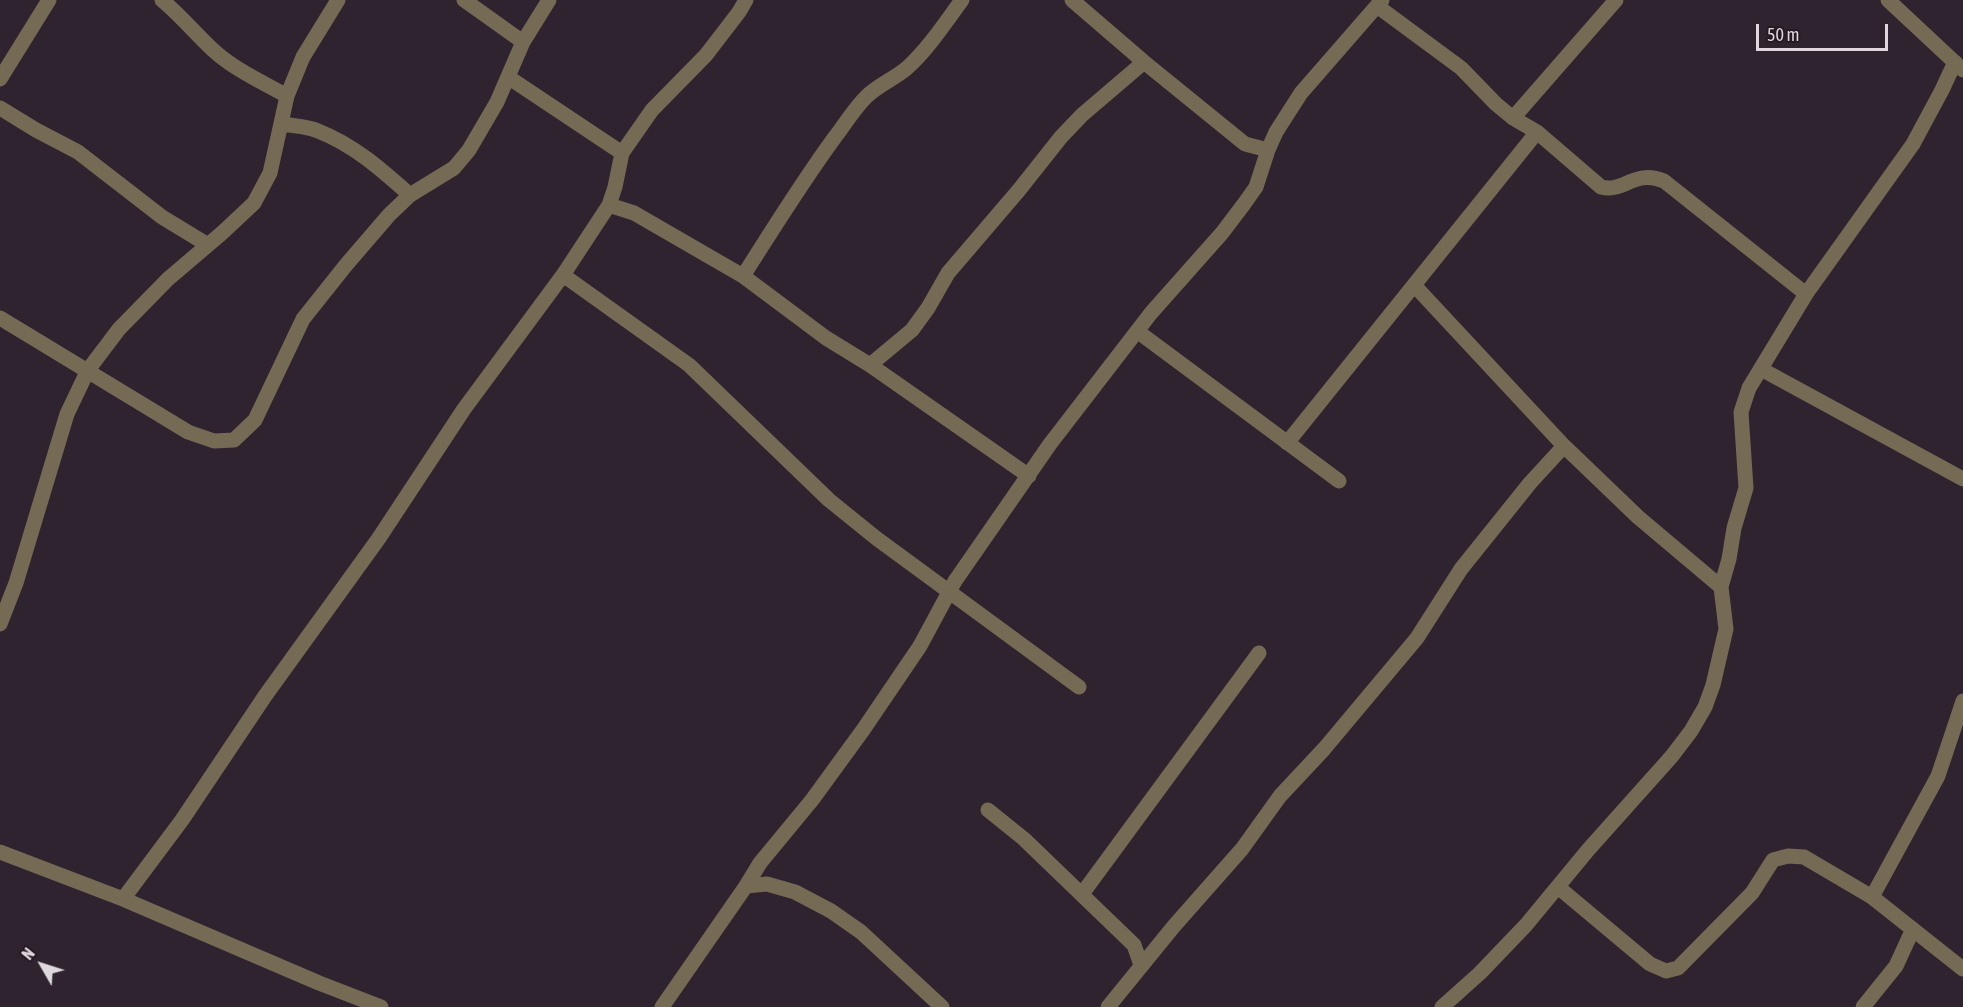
<!DOCTYPE html>
<style>
body{margin:0}
#map{position:relative;width:1963px;height:1007px;overflow:hidden;background:#2e232e;font-family:"Asap Condensed",sans-serif}
canvas{display:block}
.north{position:absolute;left:12px;top:935px;width:60px;height:60px;-webkit-text-stroke:4px #251a24;paint-order:stroke;rotate:309deg;font-size:16px;font-weight:700;line-height:24px;text-align:center;color:#dfd7de}
.north::after{content:'';display:block;margin:auto;width:21px;height:27px;background:#dfd7de;clip-path:polygon(50% 0,100% 100%,50% 72%,0 100%)}
.scale{position:absolute;left:1756px;top:24px;width:132px;height:27px;box-sizing:border-box;border:3px solid #dfd7de;border-top:0;padding-left:8px;font-size:18px;line-height:21px;white-space:nowrap;color:#dfd7de;-webkit-text-stroke:4px #251a24;paint-order:stroke}
</style>
<div id="map">
<canvas width="1963" height="1007"></canvas>
<div class="north">N</div>
<div class="scale">50 m</div>
</div>
<script>
const context = document.querySelector('canvas').getContext('2d');
context.lineJoin = 'round';
function trace(path, color, width, dash) {
  context.strokeStyle = color;
  context.lineWidth = width;
  context.lineCap = dash ? 'butt' : 'round';
  context.setLineDash(dash || []);
  context.stroke(path);
}
trace(new Path2D(`
 M162,0C181,16 195,33 212,49C233,69 262,82 287,96
 M464,0L523,42
 M1072,0L1144,62L1245,144L1268,150
 M1888,0L1963,70
 M1377,6L1461,68L1496,104L1513,118L1537,132L1601,187C1624,193 1634,169 1664,181L1806,294
 M508,77L622,153
 M0,79L49,0
 M0,108L36,130L78,152L162,217L208,245
 M1513,118L1616,0
 M282,124C293,126 308,126 318,131C354,145 382,170 410,195
 M609,205L634,213L743,276L826,338L870,365L1029,476
 M563,275L689,365L829,500L876,538L1079,687
 M743,276C773,229 802,182 835,137C845,124 854,109 866,97C878,85 894,79 907,68C928,49 945,23 962,0
 M1414,285L1564,446L1638,517L1721,587
 M0,318L188,432L214,441L234,440L255,420L303,319L346,265L389,215L410,195L454,168L469,150L497,102L523,42L549,0
 M1137,331L1339,481
 M870,365L912,330L928,308L948,273L1019,190L1061,137L1082,115L1144,62
 M1761,369L1963,479
 M1287,443L1537,132
 M0,624L16,583L67,414L88,370L119,329L168,279L222,233L254,203L270,173L287,96L303,57L338,0
 M988,810L1024,839L1134,945L1141,965
 M0,852L123,899L319,983L381,1007
 M746,886L767,884L795,892L831,911L861,932L942,1007
 M1558,887L1650,964L1666,971L1678,968L1752,893L1773,860L1788,856L1804,857L1872,897L1963,969
 M1082,894L1259,653
 M1872,897L1938,776L1963,701
 M123,899L182,820L265,696L379,538L464,409L563,275L609,205L615,187L622,153L652,110L706,55L739,12L746,0
 M662,1007L746,886L760,863L812,800L863,730L920,646L955,581L1050,444L1151,313L1222,233L1244,204L1256,187L1268,150L1276,132L1301,93L1382,0
 M1108,1007L1174,926L1242,849L1280,796L1324,749L1417,638L1461,569L1530,483L1564,446
 M1442,1007L1480,973L1526,925L1588,850L1672,756L1691,731L1705,707L1713,685L1726,629L1721,587L1729,559L1734,528L1746,488L1741,412L1749,388L1806,294L1913,144L1942,90L1955,62
 M1863,1007L1896,966L1913,929`), '#756a54', 15);
</script>
